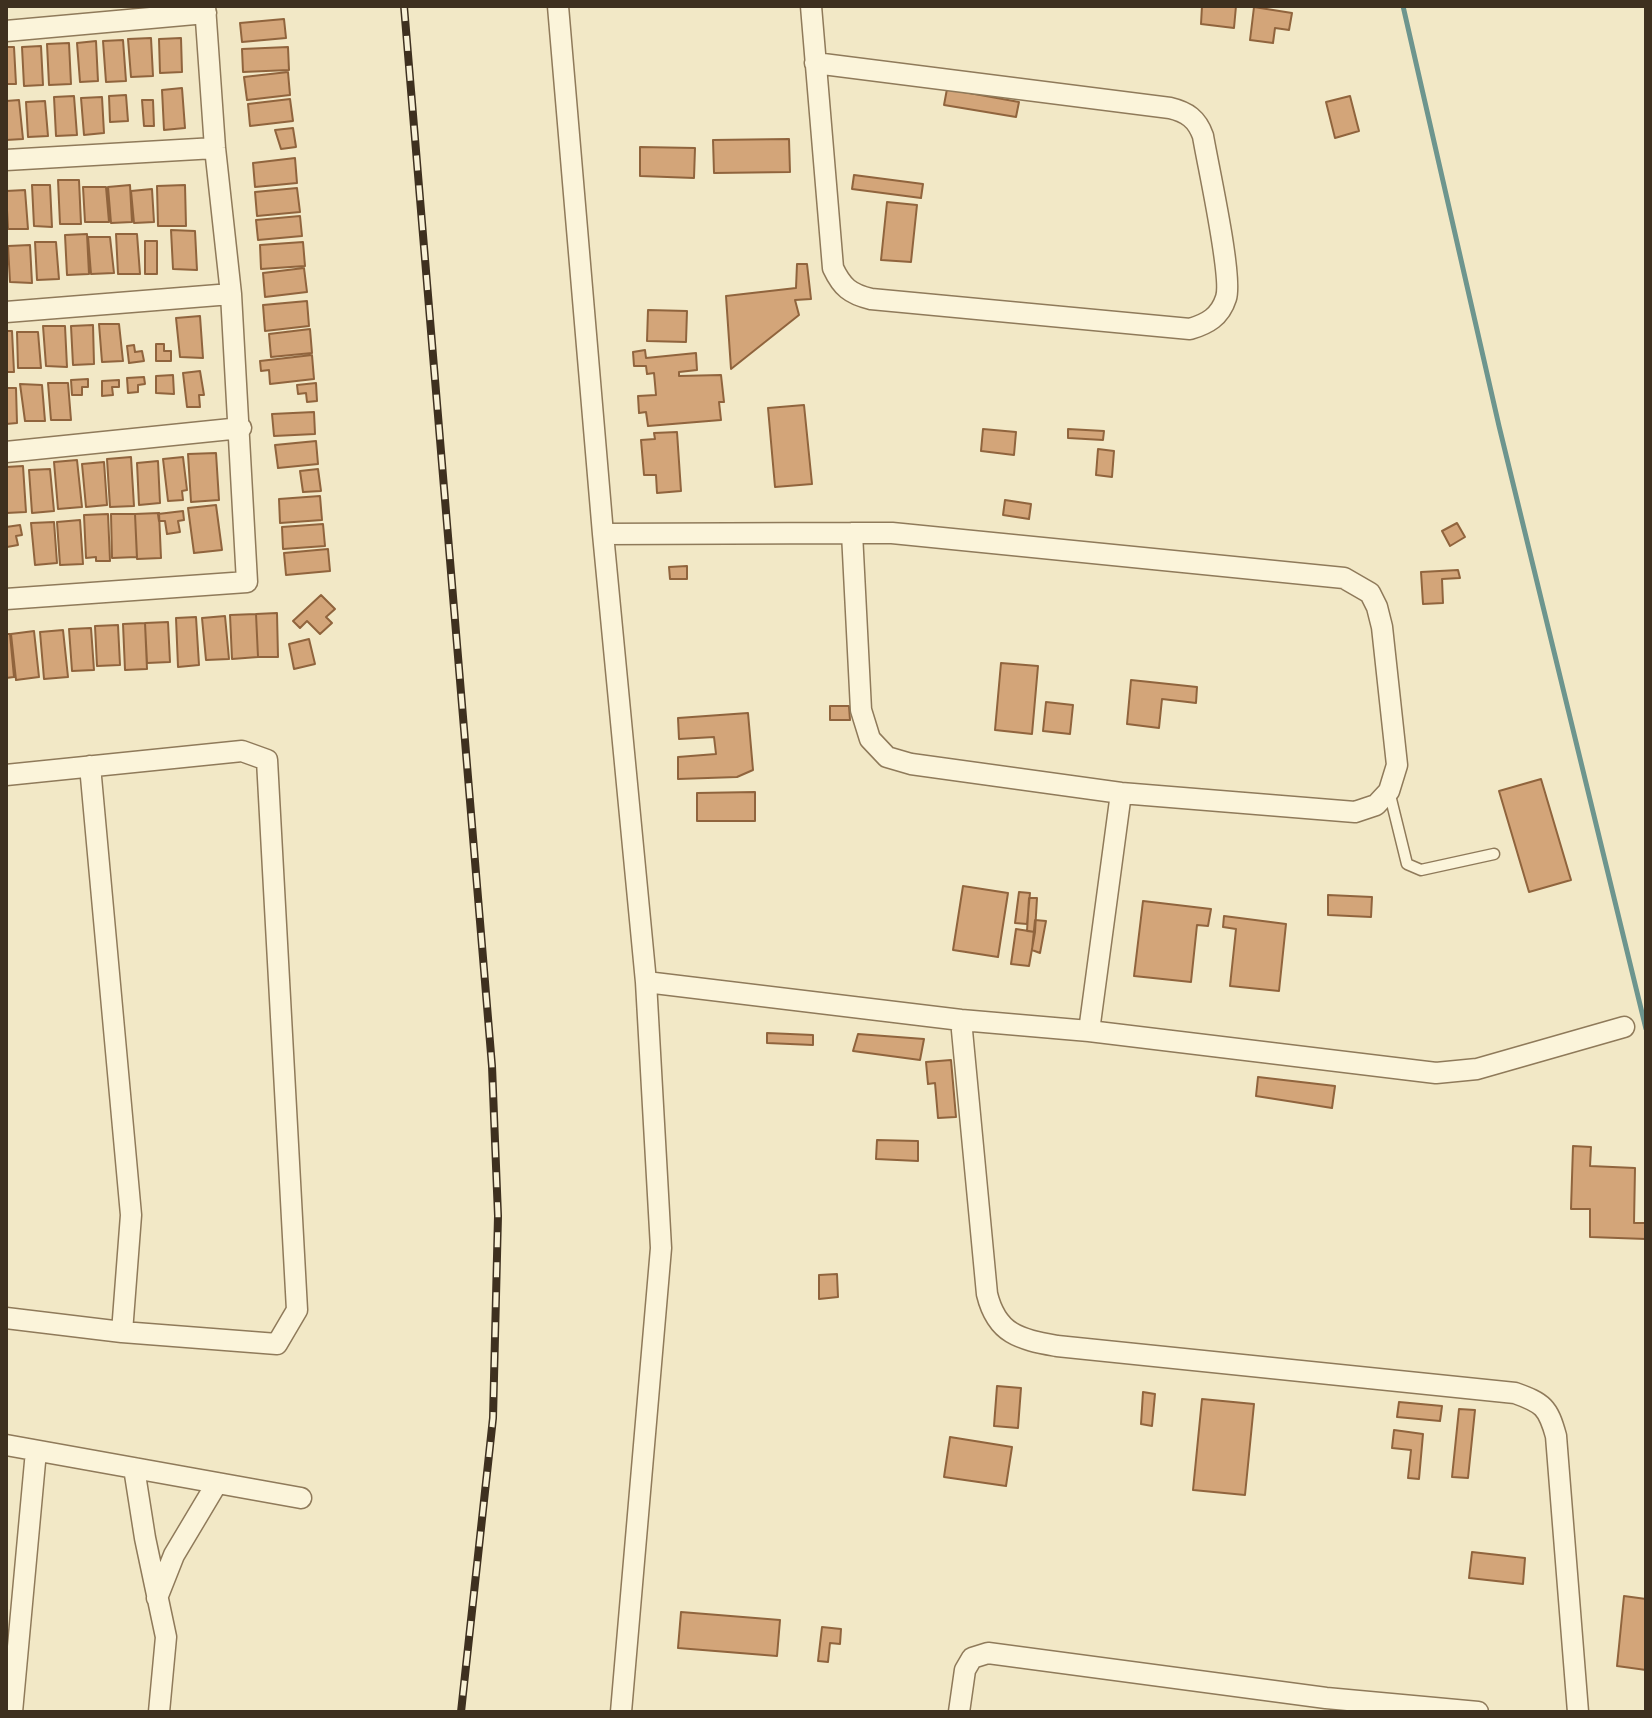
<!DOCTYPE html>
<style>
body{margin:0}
#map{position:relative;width:1652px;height:1718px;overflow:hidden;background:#f2e8c6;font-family:"Zilla Slab",serif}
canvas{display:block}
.frame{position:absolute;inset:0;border:8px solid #3e301f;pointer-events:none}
</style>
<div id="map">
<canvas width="1652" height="1718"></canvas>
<div class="frame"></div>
</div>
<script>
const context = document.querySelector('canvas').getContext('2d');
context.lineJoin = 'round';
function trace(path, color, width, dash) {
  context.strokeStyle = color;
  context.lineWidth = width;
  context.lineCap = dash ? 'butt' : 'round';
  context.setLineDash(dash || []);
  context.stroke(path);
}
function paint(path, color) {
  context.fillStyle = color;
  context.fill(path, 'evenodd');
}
trace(new Path2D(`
 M1403,6L1499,426L1646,1029`), '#6d958e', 5);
const building = new Path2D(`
 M1202,6H1236L1234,28L1201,24Z
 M1254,7L1292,13L1289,30L1275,28L1273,43L1250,40Z
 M284,19L286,38L242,42L240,23Z
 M151,38L153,76L131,77L128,39Z
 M181,38L182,72L160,73L159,39Z
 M123,40L126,81L106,82L103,41Z
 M96,41L98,81L80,82L77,43Z
 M69,43L71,84L49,85L47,44Z
 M41,46L43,85L24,86L22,47Z
 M6,47H14L16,84H6Z
 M288,47L289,70L243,72L242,49Z
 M288,72L290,95L247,100L244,77Z
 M182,88L185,128L164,130L162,90Z
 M947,89L1019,102L1016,117L944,105Z
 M126,95L128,121L110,122L109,96Z
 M74,96L77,135L56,136L54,97Z
 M1350,96L1359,131L1335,138L1326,102Z
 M102,97L104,133L84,135L81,98Z
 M290,99L293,121L250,126L248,104Z
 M19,100L23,139L6,140V101Z
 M142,100H153L154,126H144Z
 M45,101L48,136L28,137L26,102Z
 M293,128L296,147L281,149L275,130Z
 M789,139L790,172L714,173L713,140Z
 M640,147L695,148L694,178L640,176Z
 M295,158L297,183L255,187L253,163Z
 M854,175L923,184L921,198L852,189Z
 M58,180H79L81,224H60Z
 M32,185H50L52,227L34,226Z
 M130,185L132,222L111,223L108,187Z
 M185,185L186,226H158L157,186Z
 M83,187H106L109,222H85Z
 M297,188L300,212L257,216L255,192Z
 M152,189L154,222L134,223L131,191Z
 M25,190L28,229H8L6,191Z
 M887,202L917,205L911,262L881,260Z
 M300,216L302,236L258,240L256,220Z
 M171,230L195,231L197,270L173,269Z
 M87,234L89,274L67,275L65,235Z
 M116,234H137L140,274H118Z
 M88,237H110L114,273L91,274Z
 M145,241H157V274H145Z
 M35,242H56L59,279L37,280Z
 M303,242L305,266L261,269L260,245Z
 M30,245L32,283L10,282L8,246Z
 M797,264H807L811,299L795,300L799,315L731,369L726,296L796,288Z
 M304,268L307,292L265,297L263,273Z
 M307,301L309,326L265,331L263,305Z
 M648,310L687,311L686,342L647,341Z
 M200,316L203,358L180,357L176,318Z
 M99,324H119L123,361L102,362Z
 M93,325L94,364L73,365L71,326Z
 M43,326H65L67,367L46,366Z
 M310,329L312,353L271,357L269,334Z
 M6,331H12L14,372H6Z
 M17,332H38L41,368H18Z
 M156,344H164V351H171V361H156Z
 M134,345L135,352L142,351L144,361L129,363L127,346Z
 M645,350L646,358L696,353L697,370L679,372V376L721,375L724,402H719L721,420L648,426L646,412L639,413L638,396L656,395L654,373L647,374L646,366H634L633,352Z
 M312,355L314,379L270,384L269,370L261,371L260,361Z
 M200,371L204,395H199L200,407H187L183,373Z
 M173,375L174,394L156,393V376Z
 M144,377L145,384L138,385V392L128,393L127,378Z
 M88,379V387H82V395H72L71,380Z
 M119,380V387H112L113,395L102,396V381Z
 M48,383H68L71,420H51Z
 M316,383L317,401L307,402L306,393L298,394L297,385Z
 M20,384L42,385L45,421H25Z
 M6,388H16L17,423L6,424Z
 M804,405L812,484L775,487L768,408Z
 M314,412L315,434L274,436L272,414Z
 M983,429L1016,432L1014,455L981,451Z
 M1068,429L1104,431L1103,440L1068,438Z
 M677,432L681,491L657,493L656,475H644L641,440L655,439L654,433Z
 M316,441L318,464L278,468L275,445Z
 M1098,449L1114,451L1112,477L1096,475Z
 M216,453L219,500L191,502L188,454Z
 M131,457L134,506L110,507L107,459Z
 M183,457L187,490L182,491L183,500L168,501L163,459Z
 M77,460L82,507L58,509L54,462Z
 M158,461L160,503L139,505L137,463Z
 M104,462L107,505L86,507L82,464Z
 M23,466L26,512L6,513V467Z
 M50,469L54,511L32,513L29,470Z
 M318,469L321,491L303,492L300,471Z
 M320,496L322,520L280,523L279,499Z
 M1005,500L1031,504L1029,519L1003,515Z
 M216,505L222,550L194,553L188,508Z
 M183,511L184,520L178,521L180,532L167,534L165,521H159L158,514Z
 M159,513L161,558L137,559L135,514Z
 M108,514L110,561H96V557L86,558L84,515Z
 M111,514H135L137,557L112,558Z
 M80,520L83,564L60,565L57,522Z
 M54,522L57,563L35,565L31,523Z
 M1457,523L1465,537L1450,546L1442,531Z
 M323,524L325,546L283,549L282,527Z
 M20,525L22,535L16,536L18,545L7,547L6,527Z
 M328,549L330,571L286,575L284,553Z
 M687,566V579H670L669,567Z
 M1458,570L1460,578L1442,579L1443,603L1423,604L1421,572Z
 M321,595L335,609L326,617L332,623L320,634L307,621L300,628L293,621Z
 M277,613L278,657H258L256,614Z
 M256,614L258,657L232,659L230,615Z
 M225,616L229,659L206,660L202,618Z
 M196,617L199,665L178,667L176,618Z
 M168,622L170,662L147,663L145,623Z
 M145,623L147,669L125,670L123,624Z
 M118,625L120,665L97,666L95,626Z
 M91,628L94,670L72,671L69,629Z
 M63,630L68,677L44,679L40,632Z
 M34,631L39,677L16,680L11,634Z
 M6,634H10L14,677L6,678Z
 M309,639L315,664L294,669L289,644Z
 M1001,663L1038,666L1032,734L995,730Z
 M1131,680L1197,687L1196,703L1162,699L1159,728L1127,724Z
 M1046,702L1073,705L1070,734L1043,731Z
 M830,706H849L850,720H830Z
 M748,713L753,770L737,777L678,779V757L716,754L714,737L679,739L678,718Z
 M1541,779L1571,880L1529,892L1499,791Z
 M755,792V821H697V793Z
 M963,886L1008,893L998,957L953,950Z
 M1019,892L1030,893L1027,924L1015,923Z
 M1328,895L1372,897L1371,917L1328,915Z
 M1029,898H1037L1035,932L1027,931Z
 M1143,901L1211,909L1208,926L1197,925L1191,982L1134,976Z
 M1224,916L1286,924L1279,991L1230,986L1236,929L1223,927Z
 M1035,920L1046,921L1040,953L1032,950Z
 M1016,929L1035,932L1029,966L1011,964Z
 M767,1033L813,1035V1045L767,1043Z
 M858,1034L924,1039L920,1060L853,1051Z
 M951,1060L956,1117L938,1118L935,1083L928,1084L926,1062Z
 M1258,1077L1335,1086L1332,1108L1256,1096Z
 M877,1140L918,1141V1161L876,1159Z
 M1573,1146L1591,1147L1590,1166L1635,1168L1634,1223H1646V1239L1590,1237V1209H1571Z
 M837,1274L838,1297L819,1299V1275Z
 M997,1386L1021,1388L1018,1428L994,1426Z
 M1143,1392L1155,1394L1152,1426L1141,1424Z
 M1202,1399L1254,1404L1245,1495L1193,1490Z
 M1399,1402L1442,1406L1440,1421L1397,1417Z
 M1459,1409L1475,1410L1468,1478L1452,1477Z
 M1394,1430L1423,1434L1419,1479L1408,1478L1411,1450L1392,1448Z
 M950,1437L1012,1447L1006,1486L944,1477Z
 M1472,1552L1525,1558L1523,1584L1469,1578Z
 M1624,1596L1646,1599V1670L1617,1666Z
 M681,1612L780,1620L777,1656L678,1648Z
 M822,1627L841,1629L840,1644L830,1643L828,1662L818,1661Z`);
paint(building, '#d3a579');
trace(building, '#90643d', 2);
const lane = new Path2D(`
 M1389,791L1407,864L1421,870L1494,854`);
const street = new Path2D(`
 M558,6L603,534L646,982L661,1248L621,1712
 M811,6L833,268C842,287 850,294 871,299L1190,329C1207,324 1220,317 1226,298C1233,277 1208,166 1203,136C1197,119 1187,112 1170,108L815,63
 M6,31L206,13
 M6,160L215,148
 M6,312L231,294
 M6,452L241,428
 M603,534L852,533H892L1344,578L1370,593L1377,607L1382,627L1397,765L1389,791L1376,805L1355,812L1121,793L911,764L887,757L870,739L861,710L852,533
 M6,599L247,582L231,294L215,148L205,6
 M90,766L131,1215L122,1332
 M6,775L242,751L267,760L297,1310L277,1344L122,1332L6,1318
 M646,982L961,1020L1089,1031L1436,1073L1477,1069L1624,1027
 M961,1020L987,1294C997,1335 1020,1339 1057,1346L1515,1393C1543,1403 1548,1407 1556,1436L1578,1712
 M1089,1031L1121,793
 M6,1445L301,1498
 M134,1468L145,1538L166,1637L159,1712
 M157,1598L174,1555L217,1483
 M12,1712L36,1451
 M959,1712L965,1670L972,1658L988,1653L1326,1698L1478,1712`);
trace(lane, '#8f7a5a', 13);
trace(street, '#8f7a5a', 23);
trace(lane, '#fbf4da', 10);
trace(street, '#fbf4da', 20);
const rail = new Path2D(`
 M404,6L492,1066L498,1216L493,1418L461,1712`);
trace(rail, '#3e301f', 8);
trace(rail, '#f8f1d6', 5, [15]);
</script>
